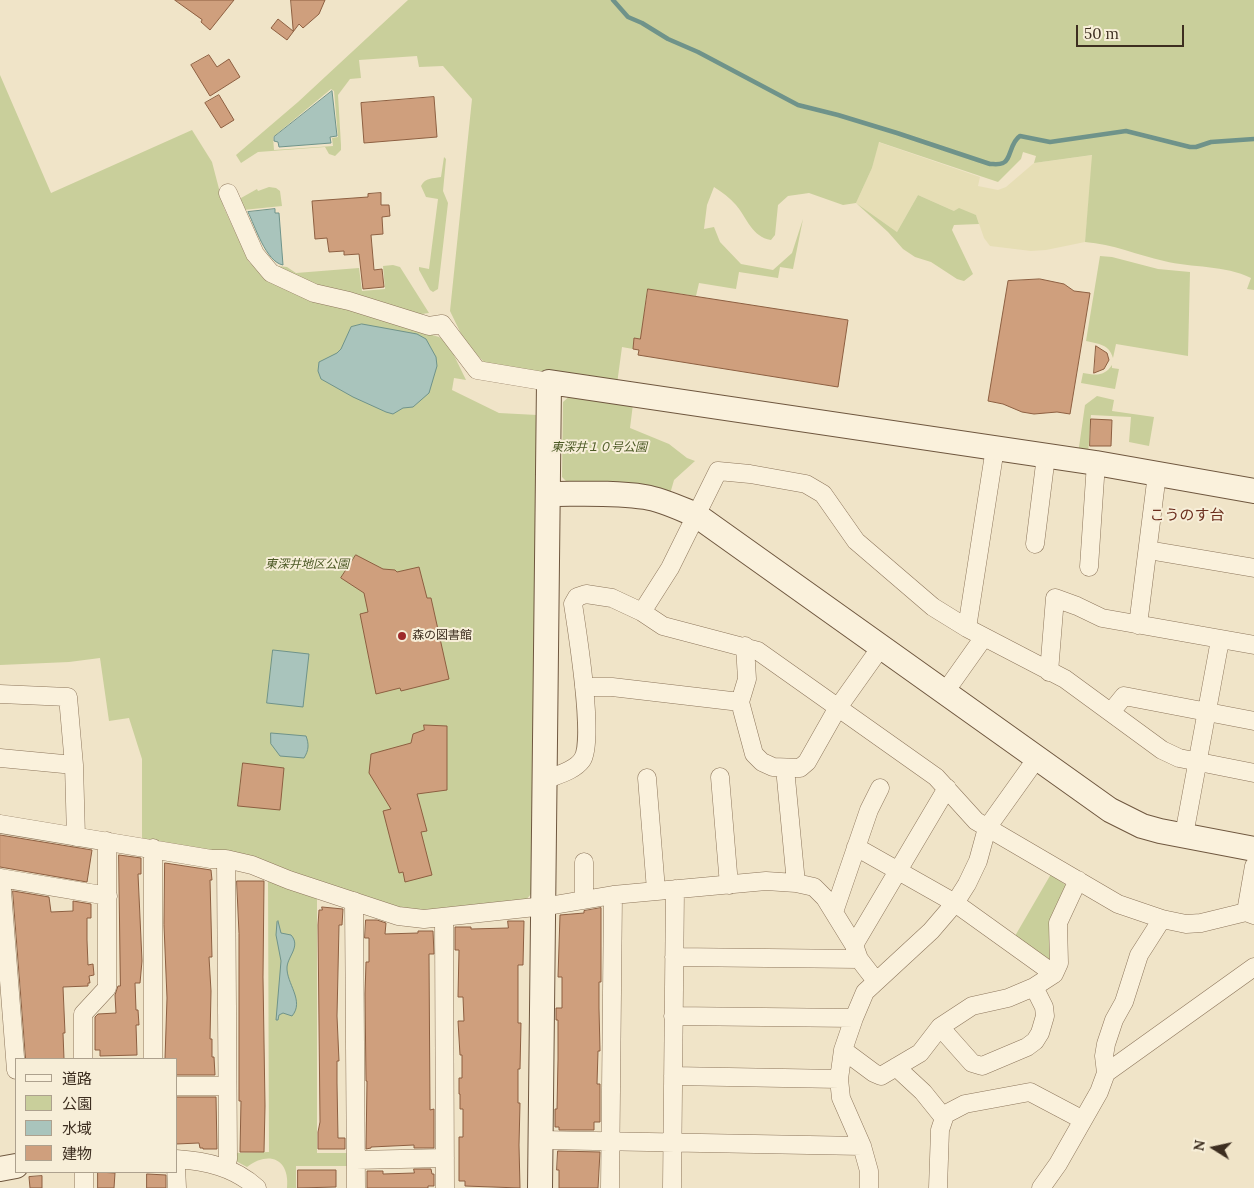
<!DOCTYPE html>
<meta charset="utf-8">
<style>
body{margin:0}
#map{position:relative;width:1254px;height:1188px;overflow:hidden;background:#f0e4c8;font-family:Lora,"Noto Sans JP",serif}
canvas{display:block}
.legend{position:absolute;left:15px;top:1058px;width:162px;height:115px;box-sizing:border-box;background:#f7eed8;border:1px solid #ada18e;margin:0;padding:6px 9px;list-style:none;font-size:15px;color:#3d2e20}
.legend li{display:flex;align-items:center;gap:10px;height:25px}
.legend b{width:25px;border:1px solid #ada18e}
.north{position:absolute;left:1189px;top:1123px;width:50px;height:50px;-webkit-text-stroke:4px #f7eed8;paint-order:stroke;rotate:280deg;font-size:14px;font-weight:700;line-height:20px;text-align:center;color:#3d2e20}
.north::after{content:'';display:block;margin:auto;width:18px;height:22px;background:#3d2e20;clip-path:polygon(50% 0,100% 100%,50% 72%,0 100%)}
.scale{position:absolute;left:1076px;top:25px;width:108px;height:22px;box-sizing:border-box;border:2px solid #3d2e20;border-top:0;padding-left:6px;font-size:15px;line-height:18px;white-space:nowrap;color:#3d2e20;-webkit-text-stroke:4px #f7eed8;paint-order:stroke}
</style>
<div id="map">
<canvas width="1254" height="1188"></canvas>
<ul class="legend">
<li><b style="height:6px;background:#faf1dc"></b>道路</li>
<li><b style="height:14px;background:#c9cf9b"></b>公園</li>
<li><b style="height:14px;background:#a9c4bc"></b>水域</li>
<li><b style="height:14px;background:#cf9f7d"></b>建物</li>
</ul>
<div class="north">N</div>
<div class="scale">50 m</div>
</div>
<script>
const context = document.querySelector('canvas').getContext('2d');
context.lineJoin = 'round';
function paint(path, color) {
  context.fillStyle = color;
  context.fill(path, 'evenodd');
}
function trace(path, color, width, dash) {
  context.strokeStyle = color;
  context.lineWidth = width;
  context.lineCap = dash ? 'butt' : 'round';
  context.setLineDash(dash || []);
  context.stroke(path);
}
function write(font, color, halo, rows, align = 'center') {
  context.font = font + ' Lora,"Noto Sans JP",serif';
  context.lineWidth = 4;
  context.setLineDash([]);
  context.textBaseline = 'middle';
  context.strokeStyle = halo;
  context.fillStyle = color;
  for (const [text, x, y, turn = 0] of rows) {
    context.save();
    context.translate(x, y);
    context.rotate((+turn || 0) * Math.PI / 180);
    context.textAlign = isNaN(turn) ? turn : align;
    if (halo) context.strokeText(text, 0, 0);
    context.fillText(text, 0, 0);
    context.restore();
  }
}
paint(new Path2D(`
 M878,142L980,177L978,186L998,190L1006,187L1034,163L1093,155L1085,242L1046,250L1031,251L990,246L984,238L976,215L954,211L918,195L897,232L856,203L872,168Z`), '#e6deb5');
paint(new Path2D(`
 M408,0H1254V290L1247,289L1251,278C1225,265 1192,268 1164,261C1137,255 1113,244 1085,242L1092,155L1034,163L1036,156L1023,152L1021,159L998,182L879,142L872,168L856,203L897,232L918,195L954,211L959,208L976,215L979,224L954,225L952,230L973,274L964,281L957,279L931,262L915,257L903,249L888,232L856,203L843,205L809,193L788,196L778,205L775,235L771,240C752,237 747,218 736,205C730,198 722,192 714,187L707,205L704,229L714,227L720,242L741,264L773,270L792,253L803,219L793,269L780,267L778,278L739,272L736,289L699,283L696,296L648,289L640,339L634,338L633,349L622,347L617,384L486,364L466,344L450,311L472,99L443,66L419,67L417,56L359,60L361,78L350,79L338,95L341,145V150L335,156L329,154L325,147L258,152L241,163L236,155L298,102ZM331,89L334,91L338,137L332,138L333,146L274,150L273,137Z
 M0,75L51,193L192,130L212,162L224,208L249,262L268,277L347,309L439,337L448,343L466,380L454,378L452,390L499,413L537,415L531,872V894L525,901L423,913L401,909L142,840V759L129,718L109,721L100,658L69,662L0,665Z
 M444,157L446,159L443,191L448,203L438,289L433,292L430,290L419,270V267L429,269L438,199L426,197L421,186C426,177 432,179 441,177Z
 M269,187L276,188L280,191L282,206L243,210L240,202L241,198L257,189L258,191Z
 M1100,256L1112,257L1158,269L1190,272L1188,356L1116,344L1113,358C1109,344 1099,344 1086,341Z
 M393,265L400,267L429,313L414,315L314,287L276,267L278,266L287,267L296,273L359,268L362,291L385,289L383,266Z
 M1112,365V368L1119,369L1115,389L1081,383L1083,373C1095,375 1104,377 1112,365Z
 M572,394L633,404L630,428L669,444L687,458L695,461L674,480L670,494L569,484L562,477L563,402Z
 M1097,396L1114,400L1112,411L1154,417L1149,446L1129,442L1131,417L1091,415L1088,455L1078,454L1085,405Z
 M1051,874L1071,889L1052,964L1015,936Z
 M268,880L317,896V1153H349V1166H296V1188H287C290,1159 269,1150 247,1167L234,1160V1153L269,1152Z`), '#c9cf9b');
const water = new Path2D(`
 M332,91L337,136L330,137L331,143L279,147L278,142L274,141V137Z
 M275,209V213H279L283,265C266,262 255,226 248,212Z
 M362,324L417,334L426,339L436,357L437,366L429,393L413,407L403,408L393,414L386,412L353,397L321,379L318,371L319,362L337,353L341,349L351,327Z
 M273,650L309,654L303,707L267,703Z
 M271,733L306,736C309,744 309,750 304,758L280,756L271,744Z
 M278,921L281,933L291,935C301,946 288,956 287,967C286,983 305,1001 292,1016L283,1013L279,1015L278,1020H276L281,961L276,935L277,922Z`);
paint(water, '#a9c4bc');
trace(water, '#6f938a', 1);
trace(new Path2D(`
 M613,0L628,17L642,23L668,39L698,52L798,105L838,115L897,133L990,164C994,164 999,165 1003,163C1011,160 1010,142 1020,136L1050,142L1126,131L1190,147H1196L1211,142L1254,139`), '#6f938a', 4.5);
const building = new Path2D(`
 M175,0H234L210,30L201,22L202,20Z
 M291,0H325L319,14L303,28L299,24L287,40L271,28L278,19L293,31Z
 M209,55L217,67L229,59L240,77L210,96L191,65Z
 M219,95L234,120L221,128L205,103Z
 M434,97L437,137L364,143L361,103Z
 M381,193V205H389L390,216L382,217L383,234L371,235L374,270L382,269L384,287L363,289L359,254L344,255V251L329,252L327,238L315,239L312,201L368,197V194Z
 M1040,279L1064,284L1074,291L1090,293L1070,414L1057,412L1034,414L1022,412L1003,404L988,401L1008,281Z
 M648,289L848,320L838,387L638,355L639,350L633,349L634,338L640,339Z
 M1096,346L1107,353L1109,360L1104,369L1094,373Z
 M1091,419L1112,420L1111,446H1090Z
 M356,555L383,569L395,570L397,572L419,567L427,598H431L449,679L401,691L400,688L376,694L360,614L368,612L364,593L341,578Z
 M424,725L447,726V790L417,794L427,831L421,832L432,875L405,882L403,872L399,873L383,811L391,809L369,773L371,754L411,743L413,734L424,730Z
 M243,763L284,768L280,810L238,806Z
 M0,835L92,850L87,882L0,867Z
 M119,855L141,858V874H138L142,961L140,983H135L136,1010H138L139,1025H136L137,1055L100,1056V1050H95V1017L98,1014L116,1013L115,995L118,986H120Z
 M165,863L211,870L212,880H210L212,957H209L211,991L210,1039H212V1057H214L215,1075H176V1059H165L167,998L164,925Z
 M237,881H264L263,977L265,1106L264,1152H240L241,1101H239V934Z
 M13,891L49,897L51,912L73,911V901L91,904V918H87V940L88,965L93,964L94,975L89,976L90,983H88V986L63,987L65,1033H63L64,1059H26Z
 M322,907L343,909L342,925H339L337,1016L339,1061H337V1083L338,1138H345V1149H318V1132L320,1122L318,925L319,910H322Z
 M601,908V982H599V1008L600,1051H598L597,1084H600V1122H594V1130H559V1127H555V1109H557L558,1059V1020H556V1008H562V977H558L560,915L584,913V911Z
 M366,920H377L386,923L385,934L418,933V931H433L434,954H429L430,1110L434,1109V1148H414V1145L371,1147V1148L366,1149L367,1081H366L365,994L366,962H369V938H365Z
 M508,921H524L523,965H518V1023H521L520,1069H518V1103H520L519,1145L520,1188L465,1186V1181H459V1137H463V1109H460V1094H459V1078H462V1055H460L458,1021H464L463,997H458L459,950H455V927H471V929L508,928Z
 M176,1097H216L217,1149H203V1148H200L199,1143L176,1144Z
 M558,1151L600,1152L598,1188H559V1170H557Z
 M414,1169H431L432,1174H434V1186H428V1188H367V1171H383V1174L414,1173Z
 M298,1170H336V1187L298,1188Z
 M98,1172L115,1173L114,1188H98Z
 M147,1174L166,1175V1188H147Z
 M42,1176V1188H30L29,1177Z`);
paint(building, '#cf9f7d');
trace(building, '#8d5f41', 1);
const street = new Path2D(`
 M228,193L255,254L271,273L314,293L349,301L429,326L442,324L477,370L549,382
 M1035,544L1046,456
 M1148,550L1254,568
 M1089,567L1096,463
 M642,612L670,568L718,471L750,474L806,484L823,494L856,541L933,607L967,628L1065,679L1162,750L1179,758L1254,773
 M1138,625L1157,474
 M967,628L995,448
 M745,646L747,679L740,702L754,754L762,762L773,767L800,768L807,762L837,709L881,647
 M1049,672L1055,598L1077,606L1102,618L1254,645
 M584,687H612L740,702
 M945,692L984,637
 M0,694L68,697L74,765L76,837
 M1111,712L1124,696L1254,721
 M0,758L74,765
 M785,768L796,883
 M720,777L729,885
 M647,778L656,890
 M545,780C557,775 574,771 582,760C595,742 577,630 573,604L577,597L586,594L612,598L642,612L663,626L758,651L936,777L976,821L1118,904L1162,919L1186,924L1201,923L1246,912L1254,915
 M0,824L211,859H226L252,865L289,880L398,916L424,919L554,905L613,895L766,881L796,883L814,887L825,898L854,945L859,959L876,981
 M1184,835L1220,640
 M856,847L955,903L1054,974
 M153,848V1059
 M0,878L108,896
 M1,878L16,1070
 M584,900V862
 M354,901L356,1188
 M834,912L869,810L880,788
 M1246,912L1254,866
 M444,918L445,1188
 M854,945L947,788
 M674,957L859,959
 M673,1016L854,1018
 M940,1027L972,1063L982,1066L1027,1047L1035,1041L1040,1033L1045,1016L1044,1007L1034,987
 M843,1050L874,1073L881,1076L920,1053L940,1027L972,1006L1008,998L1034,987L1054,974L1059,963L1058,923L1078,880
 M83,1059V1014L107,988V841
 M896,1067L923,1092L944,1118L940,1130L938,1188
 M1106,1073L1254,967
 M673,1076L839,1079
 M176,1086H226
 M942,1116L965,1104L1030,1092L1083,1120
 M541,1140L862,1146
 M176,1159C206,1161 234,1167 257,1188
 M356,1160L445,1158
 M176,1167L177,1188
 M225,1168L228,1159L226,859
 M84,1188V1172
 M610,1188L613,895
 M672,1188L675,889
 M869,1188V1171L862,1146L841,1098L839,1079L843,1050L854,1018L865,992L931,931L955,903L967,884L978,861L987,828L1037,758
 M1041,1188L1058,1164L1099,1092L1106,1073L1104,1056L1106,1044L1114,1020L1124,1002L1139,955L1162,919`);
const secondary = new Path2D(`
 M549,494C580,494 613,492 645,497C663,500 679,508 696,515L1110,810L1142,826L1160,831L1254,849
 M0,1169L16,1166
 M540,1188L549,382L1096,463L1254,491`);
trace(street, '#8d765c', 19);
trace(secondary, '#6f573f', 26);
trace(street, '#faf1dc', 18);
trace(secondary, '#faf1dc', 24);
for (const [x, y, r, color] of [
 [402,636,5,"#9e2a2b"]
]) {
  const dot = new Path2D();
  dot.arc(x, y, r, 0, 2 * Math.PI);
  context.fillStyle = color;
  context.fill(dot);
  trace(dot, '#f7eed8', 2);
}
write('italic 12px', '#4d5a26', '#f7eed8', [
 ["東深井１０号公園",599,448],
 ["東深井地区公園",307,565]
]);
write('12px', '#3d2e20', '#f7eed8', [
 ["森の図書館",412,636]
], 'left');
write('15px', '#6b2e1e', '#f7eed8', [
 ["こうのす台",1187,516]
]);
</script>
